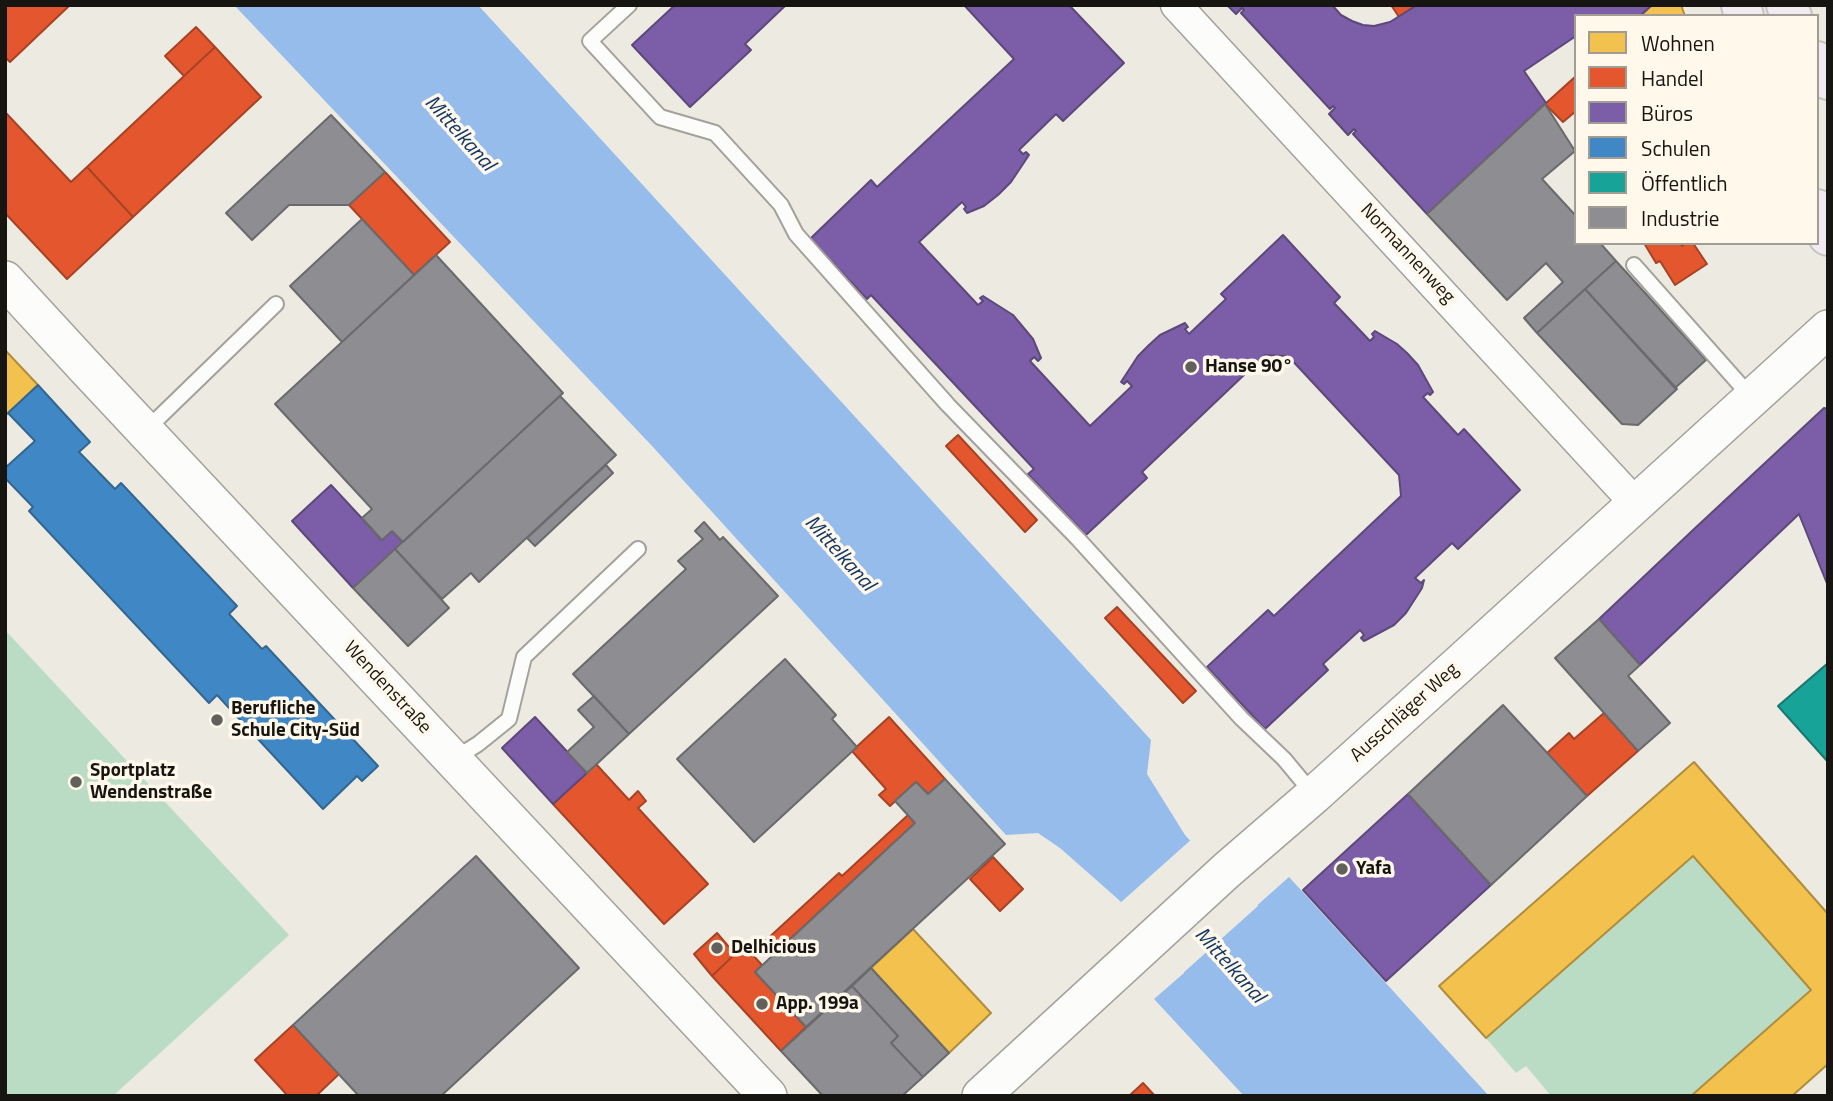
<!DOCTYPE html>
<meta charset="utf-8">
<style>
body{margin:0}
#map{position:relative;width:1833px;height:1101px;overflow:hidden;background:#edeae2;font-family:"Titillium Web",sans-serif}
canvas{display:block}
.frame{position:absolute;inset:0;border:7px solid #171511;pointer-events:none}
.legend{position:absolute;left:1574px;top:14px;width:245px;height:231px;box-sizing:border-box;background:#fff8eb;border:2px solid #a29d94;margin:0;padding:9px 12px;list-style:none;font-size:21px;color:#171511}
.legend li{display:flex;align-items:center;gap:14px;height:35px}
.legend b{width:35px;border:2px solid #a29d94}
</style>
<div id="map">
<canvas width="1833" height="1101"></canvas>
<div class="frame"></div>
<ul class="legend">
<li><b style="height:19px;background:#f2c14e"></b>Wohnen</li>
<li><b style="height:19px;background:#e4572e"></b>Handel</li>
<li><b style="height:19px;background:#7b5ea7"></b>Büros</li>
<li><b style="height:19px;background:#3f88c5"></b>Schulen</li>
<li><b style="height:19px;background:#17a398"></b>Öffentlich</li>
<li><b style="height:19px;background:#8d8d92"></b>Industrie</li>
</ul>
</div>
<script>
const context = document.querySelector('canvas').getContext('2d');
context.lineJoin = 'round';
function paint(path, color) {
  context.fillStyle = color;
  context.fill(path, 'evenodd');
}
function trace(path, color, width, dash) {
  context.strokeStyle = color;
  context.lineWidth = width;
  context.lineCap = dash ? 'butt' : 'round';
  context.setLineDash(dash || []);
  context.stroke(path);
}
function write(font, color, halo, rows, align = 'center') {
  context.font = font + ' "Titillium Web",sans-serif';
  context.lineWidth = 7;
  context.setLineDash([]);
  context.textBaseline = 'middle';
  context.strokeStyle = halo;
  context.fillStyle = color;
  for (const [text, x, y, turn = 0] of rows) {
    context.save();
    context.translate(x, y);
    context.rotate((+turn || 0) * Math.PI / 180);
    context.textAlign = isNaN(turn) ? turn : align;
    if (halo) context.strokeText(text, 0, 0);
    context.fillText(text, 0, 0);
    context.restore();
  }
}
paint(new Path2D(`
 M5,630L289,935L113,1096H5Z
 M1693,856L1811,990L1691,1096H1551L1526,1066L1516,1073L1486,1038Z`), '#badcc4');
paint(new Path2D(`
 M234,5H478L1151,740L1147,774L1185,835L1253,909L1289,877L1489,1096H1244L1154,999L1184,973L1119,900L1060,848L1038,833L1006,835L653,447Z`), '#96bcec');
paint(new Path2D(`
 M1193,838L1254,905L1256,903L1258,906L1182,974L1119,904Z`), '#edeae2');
const homes = new Path2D(`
 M1652,5H1681L1685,16H1640Z
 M5,350L38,385L5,416Z
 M1694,762L1828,914V1064L1792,1096H1691L1811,990L1693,856L1486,1038L1439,986Z
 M913,929L991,1013L949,1053L871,968Z`);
paint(homes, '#f2c14e');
trace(homes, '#b08d3c', 2);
const shops = new Path2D(`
 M5,5H70L10,62L5,57Z
 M1391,5H1417L1399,17Z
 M196,27L215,47L184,76L165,56Z
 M215,47L261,97L133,217L87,167Z
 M1576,76V111L1563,122L1545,104Z
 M5,112L71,182L87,167L133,217L67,279L5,213Z
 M385,172L450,242L414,275L349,205Z
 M1644,243H1680L1682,246L1686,243H1693L1707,264L1675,285L1660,261L1656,263Z
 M958,435L1037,520L1025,532L946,446Z
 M1117,607L1196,691L1183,703L1105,618Z
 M1604,713L1638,751L1587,796L1547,753L1569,733L1574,739Z
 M889,717L945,779L928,794L916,782L890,806L879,795L886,789L852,751Z
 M596,764L629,800L638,791L646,801L638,808L708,884L664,924L553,804Z
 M908,815L915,823L775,953L764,942L839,873L842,876Z
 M993,857L1023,889L1000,911L970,879Z
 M717,933L735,954L712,976L694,954Z
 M738,939L762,965L755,972L806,1027L781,1051L712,976L735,954L729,947Z
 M293,1025L339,1074L316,1096H288L255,1060Z
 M1143,1083L1155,1096H1129Z`);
paint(shops, '#e4572e');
trace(shops, '#a64325', 2);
const offices = new Path2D(`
 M675,5H786L745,44L751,50L690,107L632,45Z
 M964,5H1069L1124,63L1063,121L1056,114L1019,150L1023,154L1026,152L1029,155L1011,182L998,195L984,206L967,213L964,209L966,207L962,202L919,242L978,305L983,301L980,298L983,296L1013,315L1033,339L1041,358L1038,361L1034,357L1030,361L1090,426L1132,386L1127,381L1124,384L1121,382L1138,356L1149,345L1160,335L1185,323L1188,327L1185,329L1189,334L1226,299L1221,294L1283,235L1340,297L1334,303L1370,341L1374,337L1372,334L1375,331L1397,344L1407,353L1418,365L1433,392L1430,395L1428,393L1423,397L1458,435L1464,429L1520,490L1458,549L1452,543L1415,578L1421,583L1424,580L1422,588L1406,613L1394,625L1364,641L1361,638L1364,635L1360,630L1323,664L1328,670L1265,729L1207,667L1268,610L1274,616L1401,496L1399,475L1288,356L1265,355L1142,472L1147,478L1086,535L1028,474L1034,469L871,295L867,299L810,239L871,180L877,187L1014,59Z
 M1227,5H1332L1341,15L1352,21L1363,25L1374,26L1390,22L1417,5H1652L1640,16H1576V36L1524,71L1546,103L1427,214L1353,134L1356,131L1354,129L1348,135L1338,124L1329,114L1335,108L1333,106L1330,109L1241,13L1244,10L1242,8L1236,14Z
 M1824,408L1828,409V586L1799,514L1640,665L1599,619L1692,531Z
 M331,485L382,540L392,531L403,542L353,588L292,521Z
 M535,717L587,773L553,804L502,748Z
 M1408,794L1491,885L1386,981L1303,890Z`);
paint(offices, '#7b5ea7');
trace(offices, '#5d487a', 2);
const schools = new Path2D(`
 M38,385L90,442L79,452L115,489L121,483L237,606L229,614L262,649L266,646L378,766L362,781L357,776L323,809L217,695L209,703L29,511L33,507L5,478V468L35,441L8,413Z`);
paint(schools, '#3f88c5');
trace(schools, '#33668f', 2);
const public = new Path2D(`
 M1828,663V762L1778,706Z`);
paint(public, '#17a398');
trace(public, '#177870', 2);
const industry = new Path2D(`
 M1545,104L1575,151L1542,179L1576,216V243H1600L1616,261L1537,333L1524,318L1563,282L1546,263L1507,300L1427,214Z
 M331,115L385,172L349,205H289L252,240L226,213Z
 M362,219L414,275L342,342L290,286Z
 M436,255L563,393L403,542L392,531L382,540L362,518L372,509L275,404Z
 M1616,261L1706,360L1675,388L1585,289Z
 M1585,289L1677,389L1638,425L1622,424L1537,333Z
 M560,396L616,455L479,582L471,573L442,599L395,549Z
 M606,465L613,473L535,546L527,538Z
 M704,522L720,540L723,537L778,596L629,734L573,674L686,569L678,561L703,539L695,531Z
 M395,549L449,608L408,646L353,588Z
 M1599,619L1640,665L1628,676L1670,723L1638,751L1555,658Z
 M785,659L836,715L832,719L857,747L754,842L677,759Z
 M594,696L629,734L587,773L567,752L594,727L578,710Z
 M1503,705L1587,796L1491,885L1408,794Z
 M945,779L1005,844L806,1027L755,972L915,823L895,801L916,782L928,794Z
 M476,856L579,968L441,1096H359L293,1025Z
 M871,968L949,1053L923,1077L891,1043L898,1036L852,986Z
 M852,986L898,1036L891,1043L923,1077L902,1096H823L781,1051Z`);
paint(industry, '#8d8d92');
trace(industry, '#6a696b', 2);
const service = new Path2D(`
 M629,5L590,41L660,117L715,133L781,205L796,234L948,405L1079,540L1241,718L1284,759L1314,795
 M1634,265L1751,397
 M146,430L276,304
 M454,759L478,744L509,719L524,657L638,549`);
const minor = new Path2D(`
 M1176,5L1636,504`);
const tertiary = new Path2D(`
 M5,280L86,368L768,1096
 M981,1096L1227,870L1314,795L1456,667L1828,329`);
const primary = new Path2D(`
 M1741,5L1744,16
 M1786,5L1792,16
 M1817,61L1828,80
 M1817,209L1828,236`);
trace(service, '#a4a19c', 18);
trace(minor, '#a4a19c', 33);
trace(tertiary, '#a4a19c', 40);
trace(primary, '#c6c4c0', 42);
trace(service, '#fcfcfb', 14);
trace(minor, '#fcfcfb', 30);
trace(tertiary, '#fcfcfb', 37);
trace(primary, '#f1eaf1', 38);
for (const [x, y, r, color] of [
 [1191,367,7,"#62605a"],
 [217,720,7,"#62605a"],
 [76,782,7,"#62605a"],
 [1342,869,7,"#62605a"],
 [717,948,7,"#62605a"],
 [762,1004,7,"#62605a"]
]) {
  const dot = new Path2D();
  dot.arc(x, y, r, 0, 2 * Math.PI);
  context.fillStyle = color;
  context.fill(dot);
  trace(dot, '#fff8eb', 2.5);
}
write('19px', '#171511', '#fff8eb', [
 ["Normannenweg",1407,254,47],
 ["Wendenstraße",387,688,47],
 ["Ausschläger Weg",1405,713,-42]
]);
write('bold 19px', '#171511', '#fff8eb', [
 ["Hanse 90°",1205,367],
 ["Berufliche",231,709],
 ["Schule City-Süd",231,731],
 ["Sportplatz",90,771],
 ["Wendenstraße",90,793],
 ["Yafa",1356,869],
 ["Delhicious",731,948],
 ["App. 199a",776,1004]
], 'left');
write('italic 21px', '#133867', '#fff8eb', [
 ["Mittelkanal",459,134,48],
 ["Mittelkanal",839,554,48],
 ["Mittelkanal",1229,966,48]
]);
</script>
